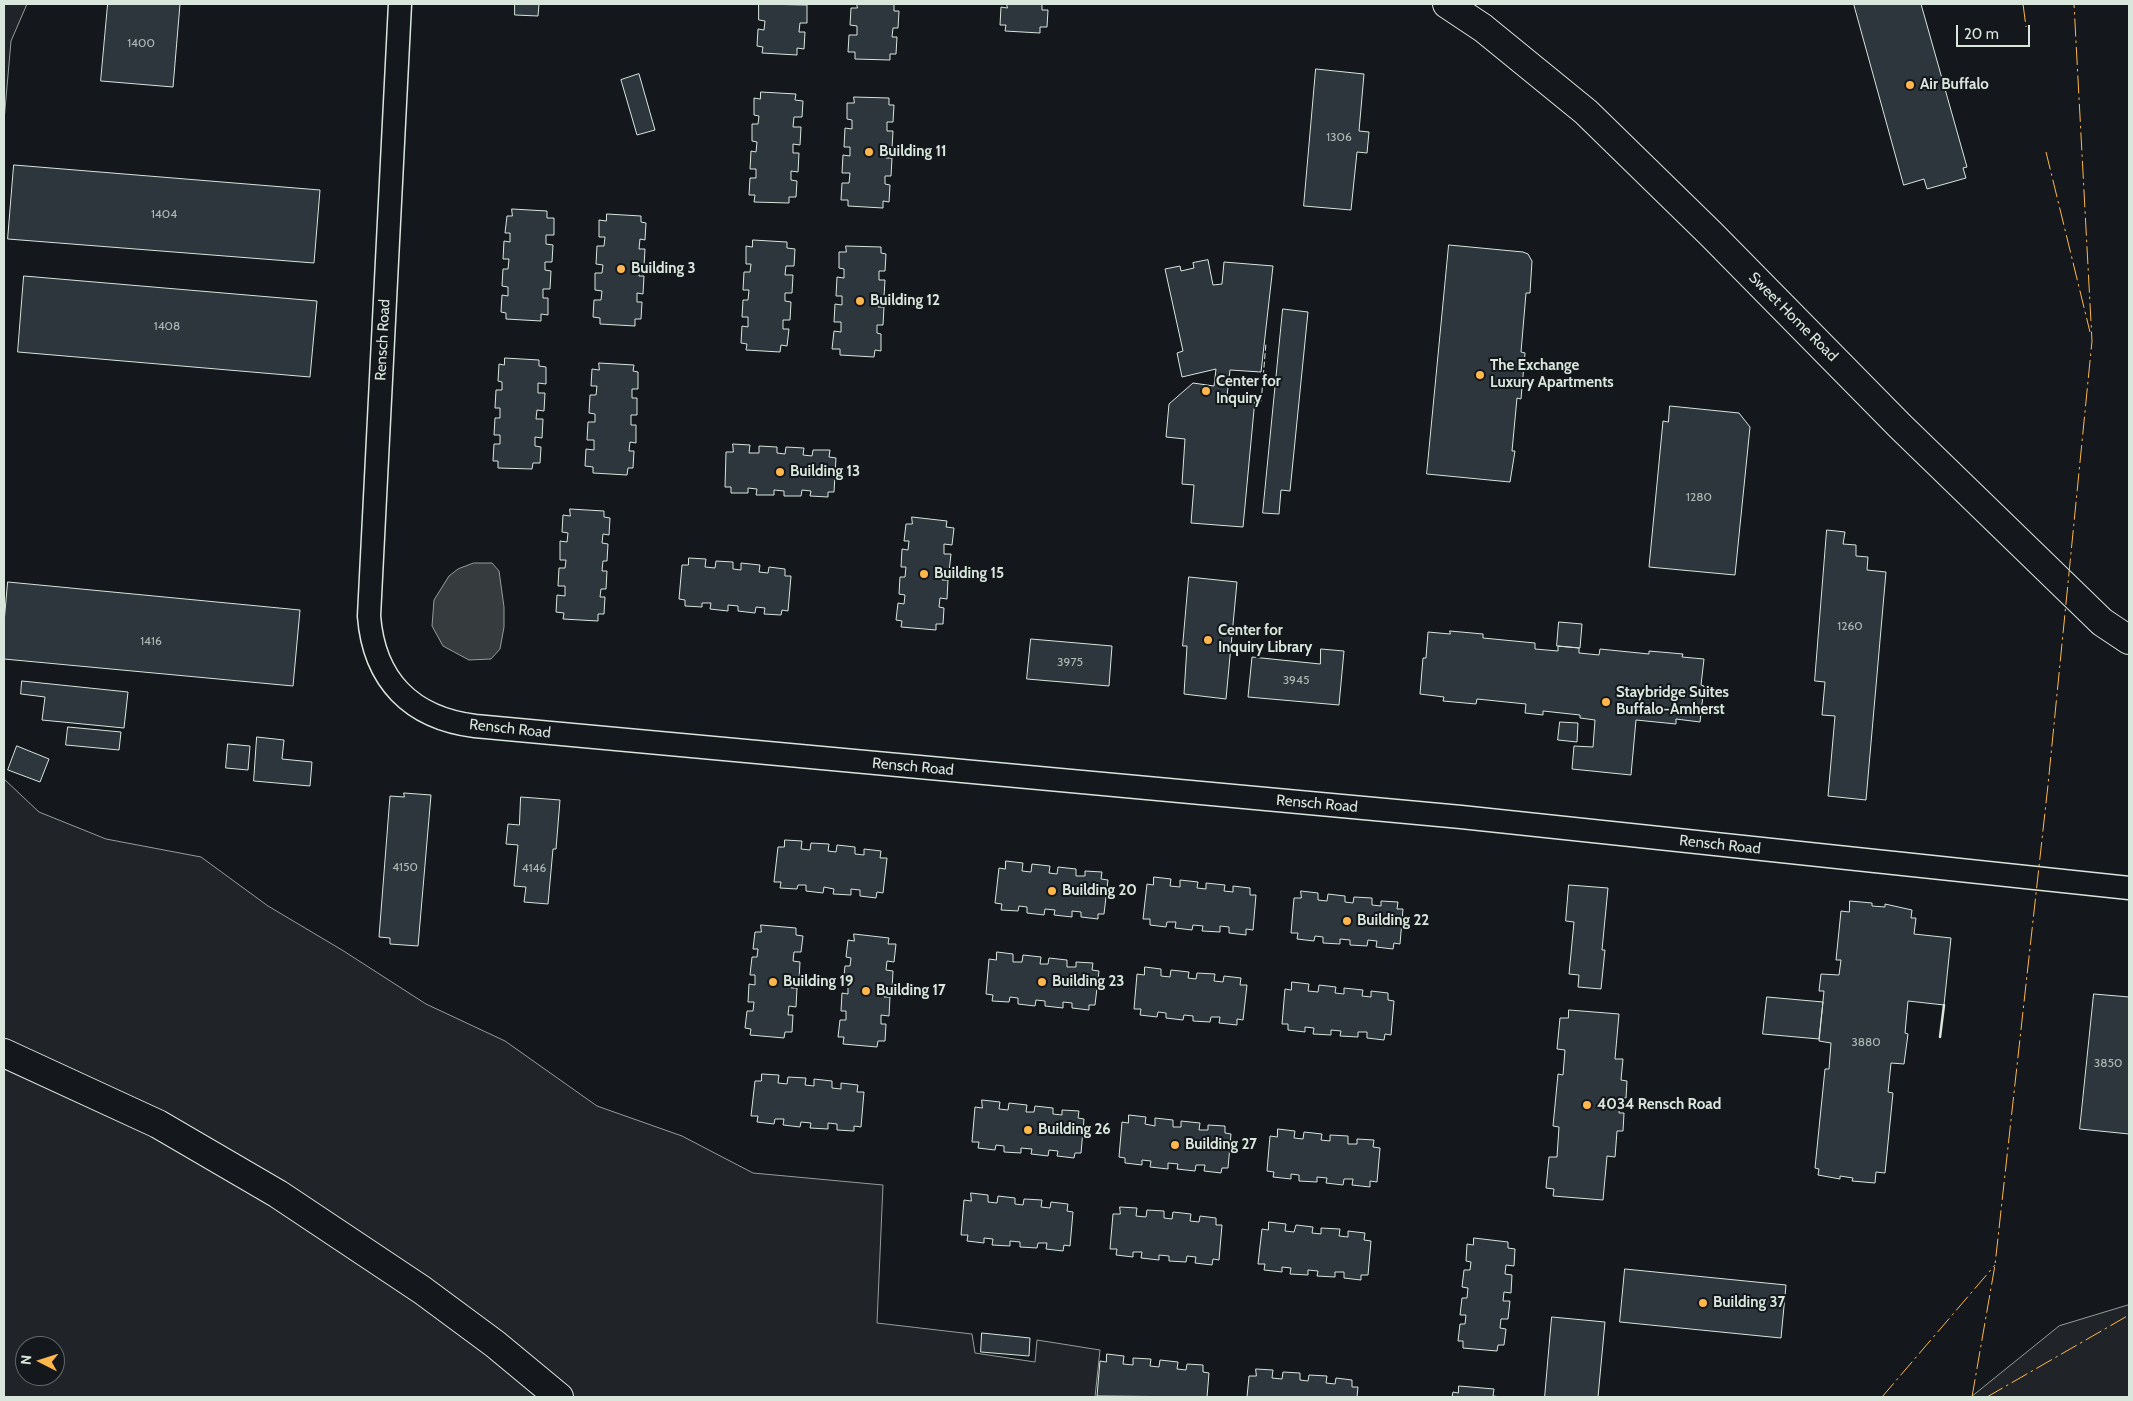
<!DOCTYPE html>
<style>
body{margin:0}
#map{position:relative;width:2133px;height:1401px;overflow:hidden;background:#14181c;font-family:Cabin,sans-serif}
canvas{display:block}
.frame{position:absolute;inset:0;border:5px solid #d8e6dc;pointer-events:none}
.north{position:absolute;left:15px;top:1336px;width:50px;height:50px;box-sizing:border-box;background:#14181c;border:1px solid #626a69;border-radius:50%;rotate:275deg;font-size:14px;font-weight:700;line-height:20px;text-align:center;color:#d8e6dc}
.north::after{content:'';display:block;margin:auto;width:18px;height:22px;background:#ffb74d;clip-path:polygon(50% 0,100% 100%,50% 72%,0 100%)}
.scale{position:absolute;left:1956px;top:25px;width:74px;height:22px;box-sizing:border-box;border:2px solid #d8e6dc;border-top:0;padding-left:6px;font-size:15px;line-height:18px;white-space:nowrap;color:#d8e6dc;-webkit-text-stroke:4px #14181c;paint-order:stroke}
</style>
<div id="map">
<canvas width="2133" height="1401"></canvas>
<div class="frame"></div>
<div class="north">N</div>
<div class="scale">20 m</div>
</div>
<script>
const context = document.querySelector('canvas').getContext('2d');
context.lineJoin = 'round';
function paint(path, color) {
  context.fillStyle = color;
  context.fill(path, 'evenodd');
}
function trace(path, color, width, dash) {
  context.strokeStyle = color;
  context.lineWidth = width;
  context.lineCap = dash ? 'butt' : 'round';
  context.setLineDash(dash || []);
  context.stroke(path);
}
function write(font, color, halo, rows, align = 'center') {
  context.font = font + ' Cabin,sans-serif';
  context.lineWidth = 4;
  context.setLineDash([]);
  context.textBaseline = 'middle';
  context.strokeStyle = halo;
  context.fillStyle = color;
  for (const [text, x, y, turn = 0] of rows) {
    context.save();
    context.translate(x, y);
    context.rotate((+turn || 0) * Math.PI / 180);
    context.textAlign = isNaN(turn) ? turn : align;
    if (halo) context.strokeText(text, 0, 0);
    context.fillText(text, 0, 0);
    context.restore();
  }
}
const green = new Path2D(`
 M4,4H27L11,41L4,121Z
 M4,779L39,812L106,839L201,857L268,906L342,950L426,1004L505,1041L597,1106L682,1136L753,1173L883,1185L877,1323L972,1334L975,1353L1035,1362L1037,1340L1100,1350L1095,1397H4ZM25,1346H55V1376H25Z
 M2129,1305V1397H1971L2059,1326Z`);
paint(green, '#202428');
trace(green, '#939e99', 1);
const water = new Path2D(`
 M474,563H492L499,571L504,607V627L500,649L491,659L469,660L443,646L432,626L434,600L449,576L458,569Z`);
paint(water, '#363b3e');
trace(water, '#939e99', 1);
const building = new Path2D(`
 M108,4H180L173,87L101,81Z
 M515,4H539L538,16L515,15Z
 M759,4L807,5V23H800L799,32H805L804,49L797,48V55L762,53L763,47L757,46L758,29L764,30L765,21L759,20Z
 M857,4H894V11H899L898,28H893L892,37H897L896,54H890V60L855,59V52H848L849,35H857V26L850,25L851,8H857Z
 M1007,4H1042V10H1048L1047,27H1040V33L1005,31L1006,25H1000L1001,7L1007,8Z
 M1854,4H1921L1967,167L1963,168L1966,178L1927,189L1924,179L1904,185Z
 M1316,69L1364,74L1359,131L1369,132L1367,153L1357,152L1351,210L1304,206Z
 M639,74L655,130L637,135L621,80Z
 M761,92L796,94L795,100L803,101L802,117H794L793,127H801L800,145L793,144V153H799L798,172L791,171V180L797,181L796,197H789V203L754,202L755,195H749L750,178H756V169H750L751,151L756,152L757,142L752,141V124H758L759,116L754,115V98L760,99Z
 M854,97L889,98V105H894L893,122H887V131H893L892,148H887L886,158H892L891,176H885V184L890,185L889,202L883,201V208L848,206V200H841L842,183H849L850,173H842L843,155L850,156V147H844L845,128L852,129V120L847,119V103H854Z
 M14,165L320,190L314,263L8,239Z
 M512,209L547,211V218H554V235H546V244L553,245L552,262H545V270L551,271L550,289H543V298H548V315L541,314V321L506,319V313L501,312L502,295L508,296V287L502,286L503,269H508L509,259H503L504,241L510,242V233H505L507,216H512Z
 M607,214L641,216V222L646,223L645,240L640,239L639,249H645L644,266H639V276H644L643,294L637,293V302H642L641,319H635V326L600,324V318L593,317L594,300H601L602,291L595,290V273H602L603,265L596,264L597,246H604L605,237H599V220L606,221Z
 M753,240L787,242V248L795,249L794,266H786L785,275H793L792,293H785V301L791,302L790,320H783V329H789L787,346L781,345L780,352L746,350L747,344L741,343L742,326L748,327V317H742L743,300H748L749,290H743L744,272H750L751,264H746V246L752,247Z
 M1449,245L1523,252L1528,254L1532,261L1530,293H1526L1521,352L1525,353L1521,399L1517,398L1512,451H1515L1510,482L1427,474Z
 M846,246L881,247V253L886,254L885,271H879V280H885L884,297H879L878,307H884L883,325H877V333L881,334V351L875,350L874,357L840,355V349H832L834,331L841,332V322H834L835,304L842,305V296H836L837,277L844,278V269L839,268V252H846Z
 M1208,260L1213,285L1222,284L1224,262L1273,266L1261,372L1230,370L1227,396L1255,399L1243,527L1191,523L1194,485L1182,484L1185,439L1166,437L1169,404L1193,383L1214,386L1216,369L1182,377L1177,353L1183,351L1165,269L1180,266L1181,271L1194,268L1193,263Z
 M24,276L317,301L310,377L18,352Z
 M1283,309L1308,312L1290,491L1281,490L1279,514L1263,513Z
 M505,358L539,360V366L546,367V384L538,383V393H545L544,411L537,410L536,419H543L542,438L535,437V446L541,447L540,463H533L532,469L498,468V461H493L494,444H500V435H494L495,418H500V408H495L496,390H502V382L498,381L499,364L504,365Z
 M599,363L634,365L633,371L638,372V389H632V398H637V415H631V425H636V443L630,442L629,451H634L633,468H628L627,475L593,473V467L585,466L586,449L594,450V440H587L588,422H595V414L589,413L590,395H596L597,386H591L592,369L599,370Z
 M1670,406L1739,413L1750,427L1735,575L1649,567L1663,421L1668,422Z
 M733,444L750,445L749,453H759V446L777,447V453L785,454L786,447L804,448L803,455L812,456L813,450H830L829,457L836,458L834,492H828V497L810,496L811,491L802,490L801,496H784V491L774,490V495H756L757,489L748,488V493H731V487H725L726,452H733Z
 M570,509L604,511V517L610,518L609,535L603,534L602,543L608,544L607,561H603L602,571H607L606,589H601L600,597H605L604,614H598V621L563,619L564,613L556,612L557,595L565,596V586H558L559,568H565L566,560H560V541L567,542L568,533L562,532L563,515L570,516Z
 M912,517L947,521L946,527L954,528L952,545L944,544V554H951L949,572L942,571V580H948L947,599L940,598L939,607L944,608L943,624H936V630L901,627L902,621L896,620L898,603L904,604L905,595L899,594L900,577H905L906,567H901L902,549L908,550L909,541H904L906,524H912Z
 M1827,530L1845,532L1843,544L1856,545V556L1868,557L1867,570L1886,572L1866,800L1828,796L1835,716L1822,715L1825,682L1815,681Z
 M689,558L706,559L705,567L715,568L716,561L733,562V569L741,570V563L760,565L759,572L768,573L769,567L785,569V576H791L788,611L782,610L781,615L764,614L765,608L756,607L755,613L738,611V606L728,605V611L710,609L711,603H702V607L685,606V600L679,599L682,565H688Z
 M1189,577L1237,582L1226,699L1184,694L1187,646H1183Z
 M8,582L300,610L293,686L4,659V623Z
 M1559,622L1582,624L1580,648L1557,646Z
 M1450,631L1483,634V638L1535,643V649L1558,651V646L1579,648V653L1599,655L1600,649L1649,654V651L1683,654L1682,657L1704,659L1701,685L1704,686L1700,722L1676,719V724L1636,720L1631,775L1572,769L1574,746L1593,747L1595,720L1580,718V715L1543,711V715L1525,713L1526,704L1477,699L1476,704L1443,701L1444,697L1420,694L1423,658H1426L1428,632L1450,634Z
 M1031,639L1112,646L1109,686L1027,679Z
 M1321,649L1344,651L1339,705L1248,697L1252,657L1320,664Z
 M22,681L128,692L124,728L42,720L45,697L21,694Z
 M1560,722L1578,723L1577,742L1558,740Z
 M68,727L121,732L119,750L66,745Z
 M257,737L284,740L282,759L312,762L310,786L254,781Z
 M228,744L250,746L248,770L226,768Z
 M17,746L49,759L40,782L8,770Z
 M404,793L431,795L418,946L390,944V938L379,937L390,796L404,797Z
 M521,797L560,800L556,849H553L548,904L524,902L526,887L514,886L518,845L506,844L508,824L519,825Z
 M785,840L802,841L801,849L810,850L811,843L829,844L828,851L836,852L837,845L855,847V854L864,855V849L881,851L880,858H887L883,893L877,892L876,898L860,896V890L851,889V895L833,894L834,889L824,887L823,893L806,891V885H798L797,889L780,888L781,882H774L778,847H784Z
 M1006,861L1023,863L1022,871L1031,872L1032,864L1050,866L1049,873L1057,874L1058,867L1076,869V876H1085V871L1102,872L1101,879L1108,880L1104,914H1098V919L1081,917V912L1072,911V917L1054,915L1055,910L1045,909L1044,915L1027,913V907L1019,906L1018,911L1001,910L1002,904L995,903L999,868L1005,869Z
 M1154,877L1171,879L1170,886L1180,887V880L1198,882L1197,888L1206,889V883L1225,885L1224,891L1233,892V886L1250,888V895H1256L1253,930L1246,929V935L1229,933V927L1220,926V932L1202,931L1203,926L1193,925L1192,930L1175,928L1176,922H1167L1166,927L1150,925V919H1143L1147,884L1153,885Z
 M1569,885L1608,888L1602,950H1605L1601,989L1578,987L1579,975L1569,974L1574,922L1566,921Z
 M1301,891L1318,893V900L1327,901L1328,894L1345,896V902L1353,903L1354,897L1372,898V905L1381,906V901L1398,902L1397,909H1403L1400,944L1394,943L1393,949L1376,947L1377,941L1368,940L1367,946L1350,945V940L1340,939V944L1323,943V937L1315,936L1314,941L1297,939L1298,933H1291L1294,898H1301Z
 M1850,901L1872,903V906L1885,907V904L1912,910L1911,918H1916L1914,934L1951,938L1944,1005L1908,1001L1905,1033L1908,1034L1904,1064L1891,1063L1888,1092L1893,1093L1885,1173L1876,1172L1875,1183L1852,1181L1853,1178L1840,1176V1179L1818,1175L1819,1169L1815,1168L1825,1069H1829L1831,1043L1819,1041L1824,991H1819L1821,974L1839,975L1841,960H1836L1841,911L1849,912Z
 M761,925L796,928V935L803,936L801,952H794L793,961L800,962L799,980L792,979L791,988H797L796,1007L789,1006L788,1015H793L792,1032H785L784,1038L750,1035L751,1029L745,1028L747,1011H753L754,1002H748L749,984L755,985V975H750L752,957H757L758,949H753L755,932H761Z
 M854,934L889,938L888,944H896L894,962L887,961L886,970L893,971L892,989L885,988L884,997H890L889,1016L881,1015V1024H886L885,1041H878L877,1047L843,1044L844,1037H838L840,1020H846V1011H841L842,993L848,994V984H843L845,966H850L851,958L846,957L848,940L854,941Z
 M997,952L1013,954V962H1022L1023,955L1041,957L1040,964H1048L1049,958L1067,960V967H1076V962L1093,963L1092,970L1099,971L1095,1005H1089V1010L1072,1008V1003L1063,1002V1008L1045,1006V1001L1036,1000L1035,1006L1018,1004V998L1010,997L1009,1002L992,1001L993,995L986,994L989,959L996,960Z
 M1145,967L1161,969V976L1170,977L1171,970L1189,972L1188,978L1196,979L1197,973L1215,974L1214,981L1223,982L1224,976L1241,978L1240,985H1247L1243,1020L1237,1019V1025L1219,1023L1220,1017H1211L1210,1022L1193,1021V1016L1184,1015L1183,1020L1166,1018V1013L1158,1012L1157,1017L1140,1015L1141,1009H1134L1137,974L1144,975Z
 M1292,982L1309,984L1308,991L1318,992L1319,985L1336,987L1335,993L1344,994V988L1363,990L1362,996L1371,997V991L1388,993V1000L1394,1001L1391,1035L1385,1034L1384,1040L1367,1038V1032H1358V1037L1340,1036L1341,1031L1331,1030V1035L1313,1034L1314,1028L1305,1027V1032L1288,1030V1024H1282L1285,989L1291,990Z
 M2094,994L2129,997V1134L2080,1129Z
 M1767,997L1823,1002L1819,1039L1763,1034Z
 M1569,1010L1619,1014L1615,1059H1623L1621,1080L1627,1081L1626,1098L1620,1097L1619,1113H1624L1623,1131H1617L1615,1157L1607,1156L1603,1200L1553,1196L1554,1189L1546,1188L1549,1157H1557L1559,1127L1553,1126L1558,1074L1563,1075L1565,1050L1557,1049L1560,1018H1568Z
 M762,1074L779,1075L778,1083L787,1084L788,1077L806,1078L805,1085L814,1086V1079L832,1081V1088L841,1089V1083L858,1085L857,1092H864L861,1127L854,1126V1131L837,1130V1124L828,1123V1129L810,1128L811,1123L801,1122L800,1127L783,1125L784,1119H775L774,1124L757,1122L758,1116H751L755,1081H761Z
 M982,1100L1000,1102L999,1109L1008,1110L1009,1103L1027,1105L1026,1112H1034L1035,1106L1053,1108V1114L1062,1115V1110L1079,1111L1078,1118L1084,1119L1081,1153H1075L1074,1158L1057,1156L1058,1151L1049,1150L1048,1156L1031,1154L1032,1149L1021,1148V1153L1004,1152V1146L996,1145L995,1150L978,1148L979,1142H972L975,1107L982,1108Z
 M1129,1115L1146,1117L1145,1124L1155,1126V1118L1173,1120V1127H1181V1121L1200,1123L1199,1130H1208V1125L1225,1126V1133L1231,1134L1228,1168H1222L1221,1173L1204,1171L1205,1165H1196L1195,1171L1177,1169L1178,1164L1168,1163V1169L1150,1167L1151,1161L1142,1160V1165L1125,1163V1158L1119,1157L1122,1122L1128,1123Z
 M1278,1129L1295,1131L1294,1138L1303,1139L1304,1132L1322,1134L1321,1140L1330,1141V1135L1348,1136V1144H1357V1139L1374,1140L1373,1147L1380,1148L1377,1182L1370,1181V1187L1352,1185L1353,1179H1344L1343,1185L1326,1183L1327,1178L1317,1177V1182L1299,1181V1175L1291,1174V1179L1273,1177L1274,1172L1267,1171L1270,1136L1277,1137Z
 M971,1193L988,1195V1202L997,1203L998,1196L1015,1198V1204L1023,1205L1024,1199L1042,1200L1041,1207L1050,1208L1051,1202L1068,1204L1067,1211L1073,1212L1070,1246L1064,1245L1063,1251L1046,1249L1047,1243H1038L1037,1248L1020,1247V1242L1010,1241V1246L992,1245L993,1239L984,1238V1243L967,1241L968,1235H961L964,1200L971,1201Z
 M1120,1207L1137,1208L1136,1216L1146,1217L1147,1210L1164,1211V1218L1172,1219L1173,1212L1191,1214L1190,1221L1199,1222L1200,1216L1216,1218V1225H1222L1219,1260L1213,1259L1212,1265L1195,1263L1196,1257L1187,1256L1186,1262L1169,1261V1256L1159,1255V1260L1141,1258L1142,1252H1133V1257L1116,1255L1117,1249H1110L1113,1214H1120Z
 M1269,1222L1286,1224L1285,1231L1294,1232L1296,1225L1313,1227L1312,1233L1321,1234V1228L1340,1229L1339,1236L1348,1237V1231L1365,1233L1364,1240L1371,1241L1368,1275H1361V1280L1344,1278V1272H1335V1277L1317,1276L1318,1271L1308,1270V1275L1290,1274L1291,1268L1282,1267V1272L1264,1270L1265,1264H1258L1262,1229L1268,1230Z
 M1474,1238L1508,1242V1248L1515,1249L1514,1266L1506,1265L1505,1274L1512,1275L1511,1293L1504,1292L1503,1301H1510L1508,1319H1501L1500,1328L1506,1329L1504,1345H1498L1497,1351L1463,1348V1341H1458L1460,1324H1465L1466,1315H1460L1462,1298H1467L1468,1288L1462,1287L1464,1270H1470L1471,1262L1466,1261L1467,1244L1473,1245Z
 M1625,1269L1786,1285L1781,1338L1620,1322Z
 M1552,1317L1605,1322L1598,1397H1545Z
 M982,1333L1030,1338L1029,1356L981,1352Z
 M1107,1354L1124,1356L1123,1364L1133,1365V1358L1151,1359L1150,1366L1159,1367L1160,1360L1178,1362L1177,1369L1186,1370L1187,1364L1203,1365V1372L1209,1373L1207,1397L1097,1396L1100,1361L1106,1362Z
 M1256,1369L1273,1370L1272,1378L1282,1379L1283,1372L1300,1373V1380L1308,1381L1309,1375L1327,1376L1326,1383L1335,1384L1336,1378L1352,1380V1387H1358L1357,1397H1247L1249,1376H1256Z
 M1459,1386L1494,1389L1493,1396L1501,1397H1452L1453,1392L1458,1393Z`);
paint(building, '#2c363c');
trace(building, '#d8e6dc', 1);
const minor = new Path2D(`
 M400,4L369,616C374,680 411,718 475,726L1461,817L2129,888`);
const secondary = new Path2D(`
 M1447,4L1483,28L1586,112L1711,234L1900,426L2102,622L2129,640`);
const motorway = new Path2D(`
 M4,1053L158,1124L278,1194L422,1290L495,1344L559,1397`);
trace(minor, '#d8e6dc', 25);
trace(secondary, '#d8e6dc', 30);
trace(motorway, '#d8e6dc', 30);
trace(minor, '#14181c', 22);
trace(secondary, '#14181c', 28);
trace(motorway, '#14181c', 28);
trace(new Path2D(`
 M1254,403H1261L1266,343`), '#d8e6dc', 1, [6, 2.5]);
trace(new Path2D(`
 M1940,1037L1944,1005`), '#d8e6dc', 2.5);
trace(new Path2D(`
 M2023,4L2026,27
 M2046,152L2090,332
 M1882,1397L1995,1265
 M1972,1397L1995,1265L2048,785L2092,341L2074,4
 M1987,1397L2129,1315`), '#ffb74d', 1, [18, 4, 2.5, 4]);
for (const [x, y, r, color] of [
 [1910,85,5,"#ffb74d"],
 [869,152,5,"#ffb74d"],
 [621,269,5,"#ffb74d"],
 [860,301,5,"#ffb74d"],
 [1480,375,5,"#ffb74d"],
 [1206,391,5,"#ffb74d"],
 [780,472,5,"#ffb74d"],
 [924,574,5,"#ffb74d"],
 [1208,640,5,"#ffb74d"],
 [1606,702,5,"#ffb74d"],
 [1052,891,5,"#ffb74d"],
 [1347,921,5,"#ffb74d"],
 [773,982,5,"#ffb74d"],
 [1042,982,5,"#ffb74d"],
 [866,991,5,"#ffb74d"],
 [1587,1105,5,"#ffb74d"],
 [1028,1130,5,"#ffb74d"],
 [1175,1145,5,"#ffb74d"],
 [1703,1303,5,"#ffb74d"]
]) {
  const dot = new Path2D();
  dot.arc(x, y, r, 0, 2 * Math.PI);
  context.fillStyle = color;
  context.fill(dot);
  trace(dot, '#14181c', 2);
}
write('12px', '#adbab4', null, [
 ["1400",141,43],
 ["1306",1339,137],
 ["1404",164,214],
 ["1408",167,326],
 ["1280",1699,497],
 ["1260",1850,626],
 ["1416",151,641],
 ["3975",1070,662],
 ["3945",1296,680],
 ["4150",405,867],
 ["4146",534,868],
 ["3880",1866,1042],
 ["3850",2108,1063]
]);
write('bold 15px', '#d8e6dc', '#14181c', [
 ["Air Buffalo",1920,85],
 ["Building 11",879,152],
 ["Building 3",631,269],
 ["Building 12",870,301],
 ["The Exchange",1490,366],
 ["Luxury Apartments",1490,383],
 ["Center for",1216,382],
 ["Inquiry",1216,399],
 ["Building 13",790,472],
 ["Building 15",934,574],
 ["Center for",1218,631],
 ["Inquiry Library",1218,648],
 ["Staybridge Suites",1616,693],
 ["Buffalo-Amherst",1616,710],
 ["Building 20",1062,891],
 ["Building 22",1357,921],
 ["Building 19",783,982],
 ["Building 23",1052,982],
 ["Building 17",876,991],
 ["4034 Rensch Road",1597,1105],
 ["Building 26",1038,1130],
 ["Building 27",1185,1145],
 ["Building 37",1713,1303]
], 'left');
write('15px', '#d8e6dc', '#14181c', [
 ["Sweet Home Road",1793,317,45],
 ["Rensch Road",383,340,-87],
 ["Rensch Road",510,729,6],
 ["Rensch Road",913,767,5],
 ["Rensch Road",1317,804,5],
 ["Rensch Road",1720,845,6]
]);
</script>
